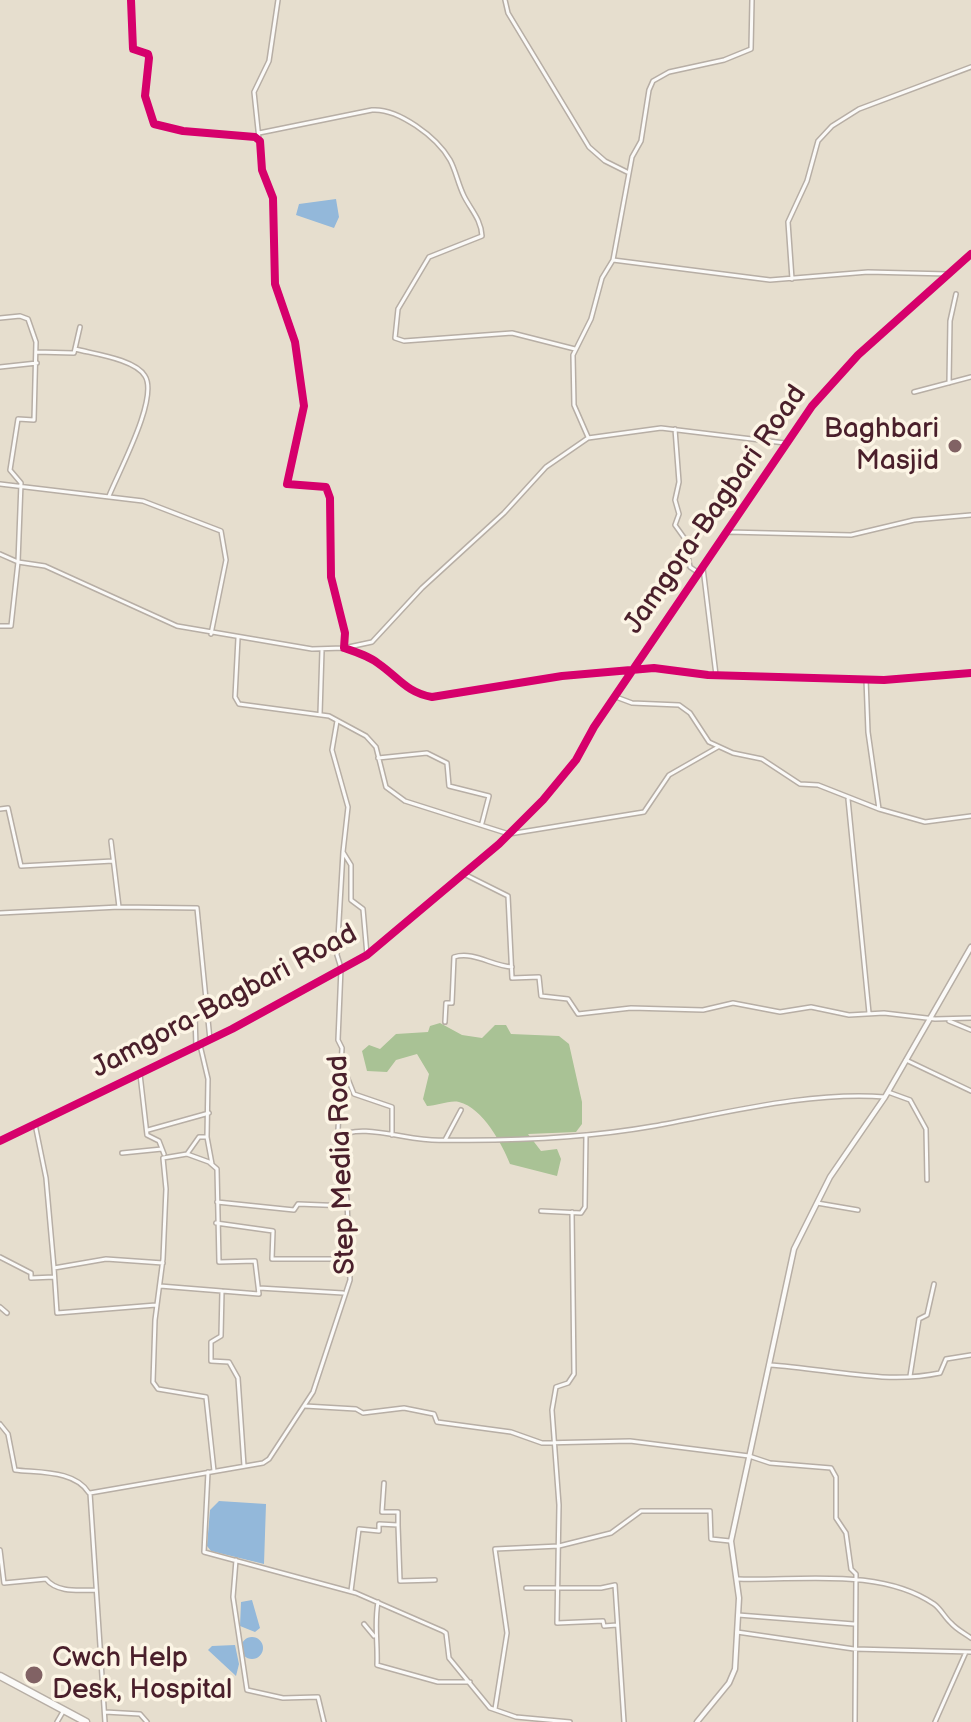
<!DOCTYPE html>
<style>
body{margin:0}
canvas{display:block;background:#e6dece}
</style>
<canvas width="971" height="1722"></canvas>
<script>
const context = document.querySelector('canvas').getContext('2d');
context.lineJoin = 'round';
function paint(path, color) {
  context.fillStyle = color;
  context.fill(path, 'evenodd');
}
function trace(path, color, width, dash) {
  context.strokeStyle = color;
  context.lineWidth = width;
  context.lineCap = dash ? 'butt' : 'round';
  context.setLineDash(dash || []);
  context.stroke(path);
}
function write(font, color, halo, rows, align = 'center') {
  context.font = font + ' "Balsamiq Sans",sans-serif';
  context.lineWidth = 7;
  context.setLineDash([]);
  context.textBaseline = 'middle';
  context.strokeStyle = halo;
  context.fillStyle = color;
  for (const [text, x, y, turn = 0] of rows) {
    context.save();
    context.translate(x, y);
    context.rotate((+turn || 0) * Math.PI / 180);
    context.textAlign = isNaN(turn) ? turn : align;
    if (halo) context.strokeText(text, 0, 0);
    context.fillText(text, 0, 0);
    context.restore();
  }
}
paint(new Path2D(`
 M440,1023L462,1035L482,1038L495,1025H506L511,1034L559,1036L569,1044L582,1102V1124L576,1132L528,1134L541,1151L557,1149L561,1159L557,1176L510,1164C502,1144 483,1108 459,1102C449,1100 437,1106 427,1106L423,1099L429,1074L417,1054L396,1060L387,1072L367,1071L362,1051L369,1045L380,1049L396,1034L428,1032L430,1026Z`), '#a9c295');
paint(new Path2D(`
 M336,199L339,217L334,228L296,215L299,204Z
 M219,1501L266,1504L264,1564L211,1551L207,1546L210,1510Z
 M252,1600L260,1628L255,1632L240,1626L241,1602Z
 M241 1648a11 11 0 1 1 22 0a11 11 0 1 1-22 0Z
 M235,1645L239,1664L236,1676L208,1650L212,1646Z`), '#93b8da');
const minor = new Path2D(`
 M131,0L133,49L148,54L149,58L145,96L154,124L183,131L255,137L260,141L262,170L273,198L275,284L295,342L304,406L287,484L326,487L330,498L331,577L345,633L344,648C356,652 369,656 379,664C398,677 407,693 432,697L562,676L654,668L708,675L884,680L971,673
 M505,0L508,13L589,147L605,161L627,172
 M259,133L372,110C398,108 437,137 450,160C456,171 458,184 464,196C471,210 481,219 482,236L429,257L398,309L395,338L404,341L512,333L575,349
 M259,139L254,92L269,61L278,0
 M613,260L770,280L868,272L948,274
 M792,279L788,222L807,181L818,141L832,126L859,109L971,67
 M0,318L20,316L28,319L36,342L34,420L18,419L10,470L21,483L18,562L0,554
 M75,349C94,354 135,359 145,376C159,398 118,473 109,496
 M36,352L74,353L80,327
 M0,367L37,363
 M949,383L950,321L956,294
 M914,392L971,377
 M675,429L679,482L675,500L679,514L675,525L685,539L690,567L699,573
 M588,437L574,405L573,355L591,319L602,278L613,260L632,157L641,141L649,90L653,81L669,72L724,60L751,49L752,0
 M0,484L143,501L221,531L226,560L211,634
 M728,532L851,535L914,520L971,515
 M703,568L716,675
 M0,626H11L18,562L45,566L177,626L312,649L344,648L372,642L422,588L504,513L546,467L588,438L661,428L785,443
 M238,638L235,697L239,704L329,716L366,736L376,747L386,787L405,801L509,834L644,812L669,775L718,747
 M866,679L868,732L879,809
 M616,697L632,703L679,705L690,713L709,742L733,753L762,759L800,784L818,785L879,809L925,822L971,816
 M320,714L322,650
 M337,721L332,750L348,807L343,852L351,865V900L363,909L367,955
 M378,758L427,753L447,763L449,786L489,796L482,823
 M848,799L869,1013
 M0,809L8,808L21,866L113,861
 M111,841L119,907L197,908L210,1040
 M464,874L508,896L512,978L539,977L541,996L568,999L578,1014L631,1008L703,1010L733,1003L780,1012L811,1007L849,1015L884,1013L935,1019L971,1018
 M0,913L119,907
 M949,1021L971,1030
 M445,1022L446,1003H452L454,957C474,951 492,966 512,967
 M200,1045L208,1079L207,1137H199L187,1154L163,1158L166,1189L163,1259L155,1320L153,1382L158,1389L206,1397L214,1471
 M196,1047L195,1015L207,1013
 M906,1060L971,1091
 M340,1073L348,1079L354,1094L392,1107V1135
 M140,1074L147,1135L159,1141L164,1154
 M888,1092L910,1100L926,1129L927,1180
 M35,1124L46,1178L54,1268L106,1259L163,1263
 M148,1130L209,1113
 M207,1137L212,1164
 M340,1137C360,1121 417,1144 445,1140L461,1110
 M445,1140C513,1141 586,1138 654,1126C726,1113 810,1091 885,1097
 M0,1141L232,1029L367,955L499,844L543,800L576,760L594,727L812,406L858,355L971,254
 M122,1153L162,1149
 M217,1202L294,1210L298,1204L348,1206
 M817,1203L858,1210
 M541,1211L581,1213L585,1207L586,1135
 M572,1212L574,1374L568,1383L556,1387L552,1410L559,1505L557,1623L603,1621L604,1626L617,1625
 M216,1223L273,1231L272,1259H350
 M0,1257L31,1273V1278L54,1277
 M54,1268L57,1313L156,1305
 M160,1286L259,1294L255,1261L219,1262L217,1169L209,1162L187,1154
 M259,1288L343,1293
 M222,1291L221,1336L211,1342V1361L229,1362L238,1378L244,1466
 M0,1307L7,1313
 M769,1365C825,1368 884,1385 940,1373L946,1359L971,1355
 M910,1376L919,1319L927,1315L934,1284
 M305,1406L356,1409L363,1413L404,1408L434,1414L437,1422L511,1432L542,1443L630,1441L749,1456L770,1463L831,1468L836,1477V1518L846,1533L851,1569L856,1574L855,1722
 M0,1424L8,1434L15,1470C39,1473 75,1470 89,1493
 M208,1472L204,1552L356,1593L443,1631L446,1633L449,1658L490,1708L516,1717L570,1722
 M384,1483L382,1512H398V1525
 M0,1550L4,1583L46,1579C57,1593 79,1590 95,1590
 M236,1560L233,1597L247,1690L283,1698L318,1697L324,1722
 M738,1579C800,1581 880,1567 934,1604C941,1609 945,1618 951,1623C956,1629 964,1633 971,1638
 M526,1588H601L615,1585L624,1722
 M351,1591L359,1529L379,1531V1524L398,1525L400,1581L435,1580
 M378,1602C374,1625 378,1642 377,1665L438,1682H470
 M738,1615L854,1624
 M364,1624L374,1636
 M737,1632L854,1649L971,1652
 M495,1709L507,1633L495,1549L559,1546L611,1533L641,1511H710L711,1539L730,1541
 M105,1712L140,1714L147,1722
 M57,1722L64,1710
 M105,1722L90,1493L263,1463L269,1459L313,1392L350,1280L347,1200L338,1130L342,1048L338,1040L341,968L337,955L343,852
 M935,1722L966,1652`);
const tertiary = new Path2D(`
 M697,1722L729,1683L735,1669L739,1598L731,1541L794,1249L830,1177L885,1097L971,947`);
const trunk = new Path2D(`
 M0,1676L86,1722`);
trace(minor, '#b7aea5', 6);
trace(tertiary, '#b7aea5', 7);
trace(trunk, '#b7aea5', 9);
trace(minor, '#fbfaf8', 3);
trace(tertiary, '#fbfaf8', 4);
trace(trunk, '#fbfaf8', 6);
trace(new Path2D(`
 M131,0L133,49L148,54L149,58L145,96L154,124L183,131L255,137L260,141L262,170L273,198L275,284L295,342L304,406L287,484L326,487L330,498L331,577L345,633L344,648C356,652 369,656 379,664C398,677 407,693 432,697L562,676L654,668L708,675L884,680L971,673
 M0,1141L232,1029L367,955L499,844L543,800L576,760L594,727L812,406L858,355L971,254`), '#d6006c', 8);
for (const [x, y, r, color] of [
 [955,446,8,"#816264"],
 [34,1675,10,"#816264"]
]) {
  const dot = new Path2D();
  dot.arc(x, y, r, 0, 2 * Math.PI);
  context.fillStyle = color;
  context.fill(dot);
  trace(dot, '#fcf5e5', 3);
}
write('28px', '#4a1f2b', '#fcf5e5', [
 ["Baghbari",939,430],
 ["Masjid",939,462],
 ["Cwch Help",52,1659,"left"],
 ["Desk, Hospital",52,1691,"left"]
], 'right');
write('28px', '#4a1f2b', '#fcf5e5', [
 ["Jamgora-Bagbari Road",716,510,-55],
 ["Jamgora-Bagbari Road",225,1002,-28],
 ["Step Media Road",343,1165,-92]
]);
</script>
